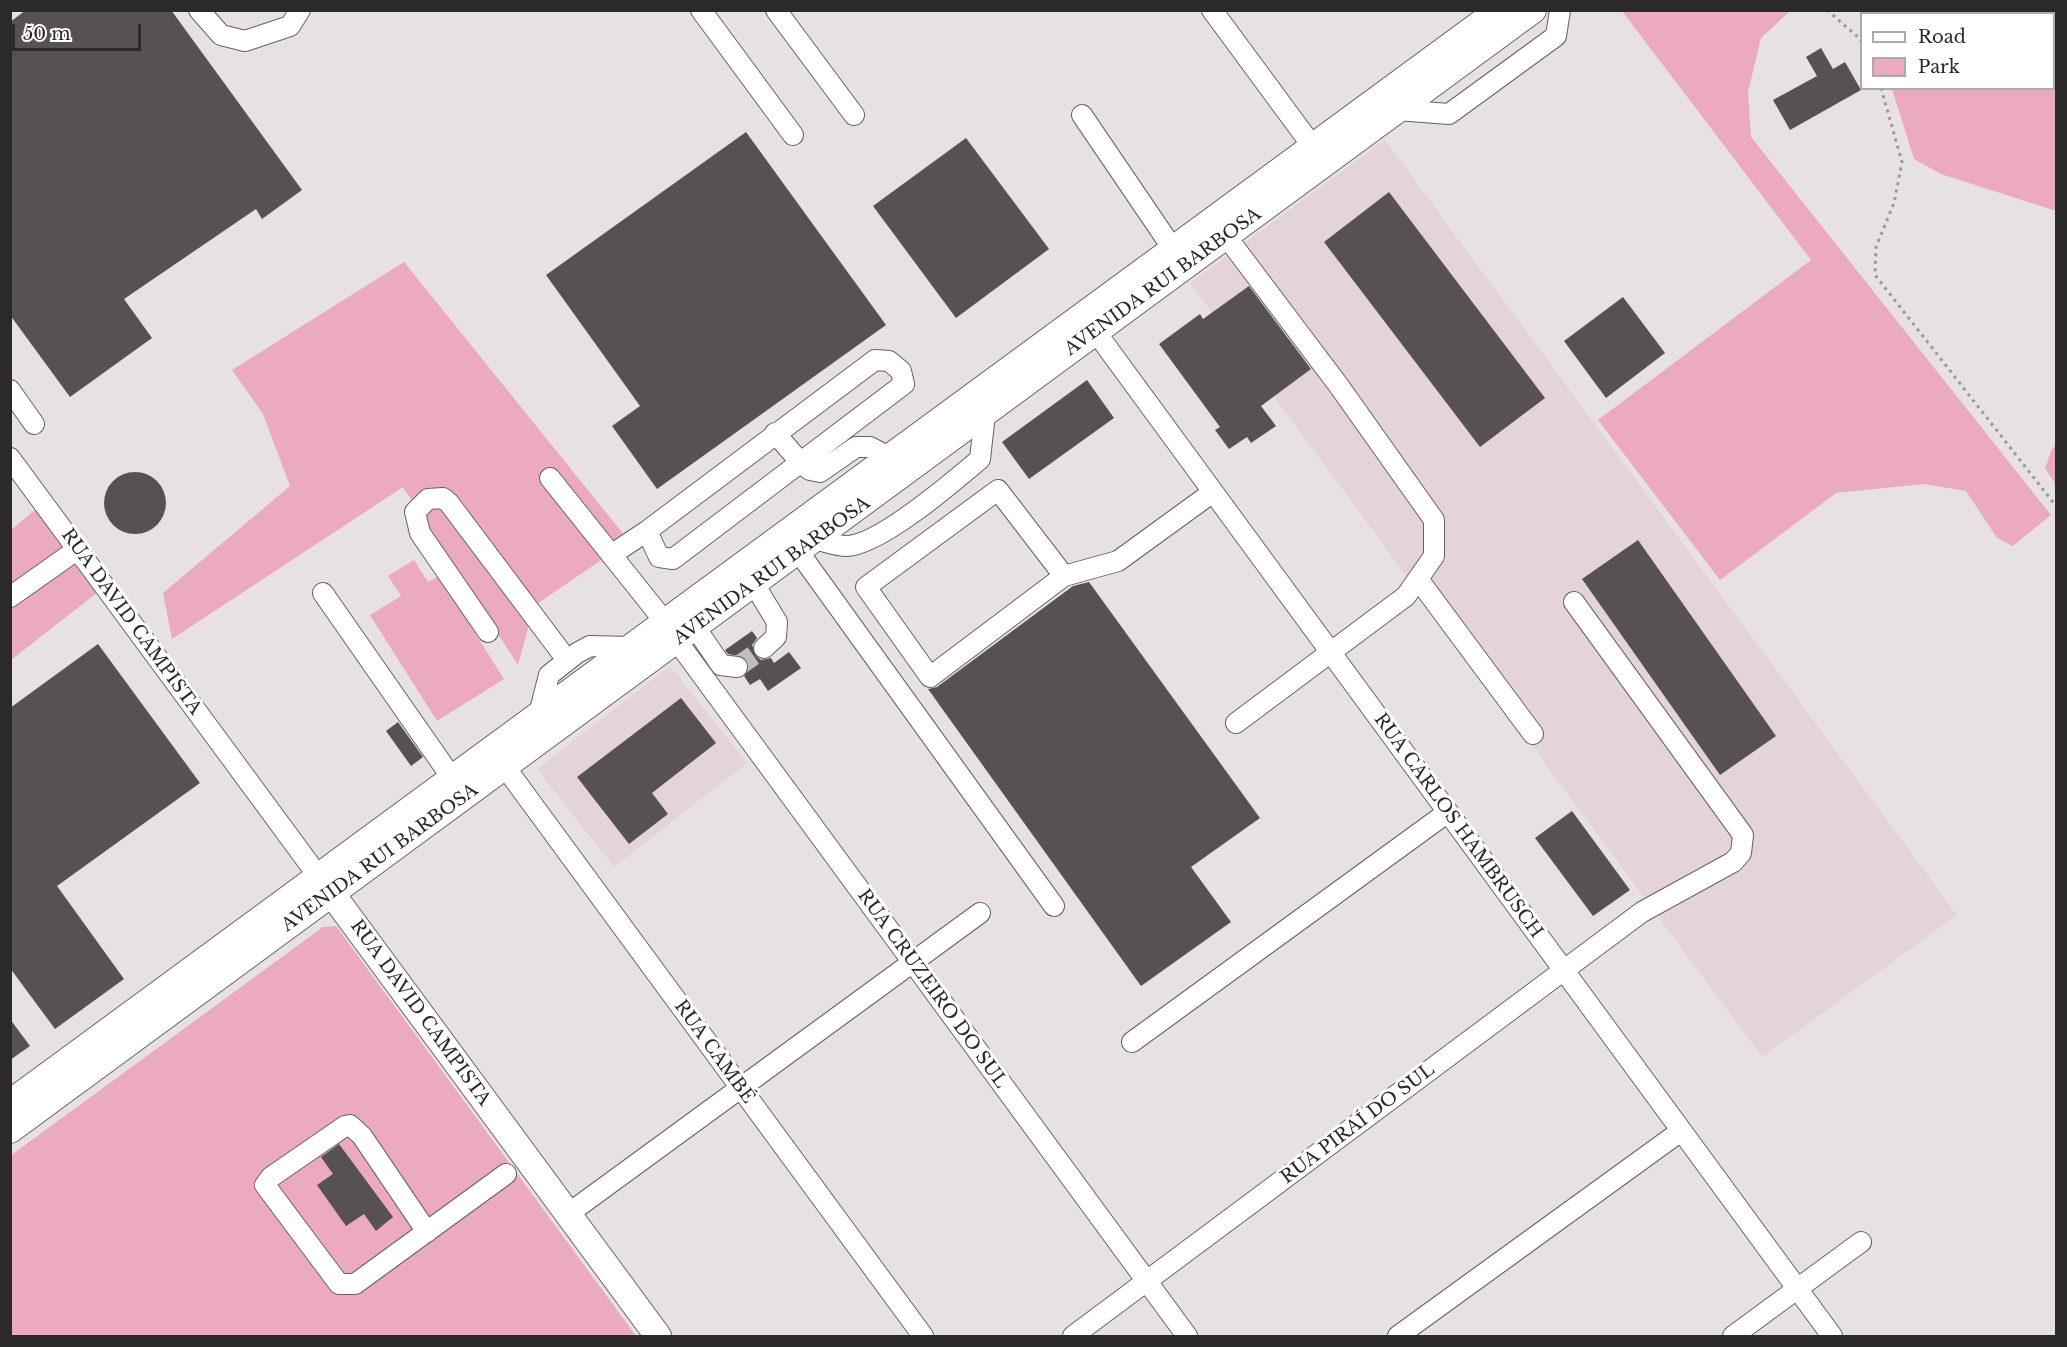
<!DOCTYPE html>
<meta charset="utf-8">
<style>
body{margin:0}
#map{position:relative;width:2067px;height:1347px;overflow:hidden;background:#e8e1e3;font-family:"Libre Baskerville",serif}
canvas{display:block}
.frame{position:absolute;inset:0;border:12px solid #2c292a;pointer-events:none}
.legend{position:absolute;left:1860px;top:12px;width:195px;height:78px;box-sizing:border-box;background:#fff;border:2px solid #aba9aa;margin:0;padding:8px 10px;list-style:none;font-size:18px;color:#2c292a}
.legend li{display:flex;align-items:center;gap:12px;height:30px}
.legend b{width:30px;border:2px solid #aba9aa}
.scale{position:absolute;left:12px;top:24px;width:129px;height:27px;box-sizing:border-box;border:3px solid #2c292a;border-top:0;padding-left:8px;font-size:18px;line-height:21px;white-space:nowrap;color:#2c292a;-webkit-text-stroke:4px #fff;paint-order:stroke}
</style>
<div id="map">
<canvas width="2067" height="1347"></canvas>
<div class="frame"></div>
<ul class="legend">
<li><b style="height:8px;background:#fff"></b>Road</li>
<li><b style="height:16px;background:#ebaabe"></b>Park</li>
</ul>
<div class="scale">50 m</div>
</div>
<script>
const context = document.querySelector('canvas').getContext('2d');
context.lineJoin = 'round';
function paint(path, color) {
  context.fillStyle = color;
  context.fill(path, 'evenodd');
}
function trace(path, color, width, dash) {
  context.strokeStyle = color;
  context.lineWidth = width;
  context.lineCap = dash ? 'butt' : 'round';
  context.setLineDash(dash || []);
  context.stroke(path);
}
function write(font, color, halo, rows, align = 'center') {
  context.font = font + ' "Libre Baskerville",serif';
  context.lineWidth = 6;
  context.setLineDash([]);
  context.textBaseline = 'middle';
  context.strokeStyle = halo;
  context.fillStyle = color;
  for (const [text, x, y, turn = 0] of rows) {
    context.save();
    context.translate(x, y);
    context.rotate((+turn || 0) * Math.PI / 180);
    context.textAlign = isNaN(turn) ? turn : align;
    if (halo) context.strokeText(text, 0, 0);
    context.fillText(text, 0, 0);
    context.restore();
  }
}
paint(new Path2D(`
 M1385,140L1957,915L1762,1057L1190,283Z
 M670,666L747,763L614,867L537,769Z`), '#e4d3d8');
paint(new Path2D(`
 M1895,10L2056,11V211L1941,174L1914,159L1892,89L2054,88V14L1891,13Z
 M1622,11H1790L1761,38L1748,92L1751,137L2051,515L2013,546L1997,538L1966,491L1924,484L1836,493L1720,580L1598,420L1811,260Z
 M404,262L629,541L534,606L518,665L403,487L172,639L163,593L290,486L263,414L232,370Z
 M2056,445V485L2045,468L2052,449Z
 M38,507L98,592L11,660V530Z
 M414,560L428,582L439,576L504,679L437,721L370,615L401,596L388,576Z
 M336,926L636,1336H11L10,1156L323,927Z`), '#ebaabe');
paint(new Path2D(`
 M26,10H171L302,190L262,219L256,209L124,299L152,338L70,397L10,315V22Z
 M1821,48L1833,69L1845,62L1861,90L1790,130L1773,100L1817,76L1806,57Z
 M746,132L886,325L657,489L612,426L640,406L546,275Z
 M966,138L1049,249L956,318L873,206Z
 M1389,192L1545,398L1480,447L1324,242Z
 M1249,286L1311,369L1261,406L1276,426L1251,443L1247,437L1229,449L1215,430L1220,427L1159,344L1200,314L1203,319Z
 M1623,297L1665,353L1606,398L1564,341Z
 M1087,380L1114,418L1029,479L1002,442Z
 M104 503a31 31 0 1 1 62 0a31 31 0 1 1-62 0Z
 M1638,540L1776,736L1720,775L1582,579Z
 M1089,582L1260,818L1191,867L1231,922L1141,986L928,689L937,687L1073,586Z
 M752,631L757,638L752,645L756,656L761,660L771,658L774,663L789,652L801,668L768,691L760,679L750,685L744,676L749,669L748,662L744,657L728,654L725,650Z
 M98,644L200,783L57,886L124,979L55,1029L10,968V708Z
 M681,698L716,743L652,793L668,814L629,844L577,777Z
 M398,722L423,757L411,766L386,731Z
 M1572,811L1630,890L1593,916L1535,838Z
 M10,1019L30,1046L10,1060Z
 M339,1144L393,1217L376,1231L364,1214L346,1226L317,1185L333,1174L321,1157Z`), '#575153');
trace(new Path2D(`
 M737,667L764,648`), '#c2bcbe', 20, [20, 10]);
const minor = new Path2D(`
 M199,10L221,35L245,41L290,26L300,10
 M701,10L793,135
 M776,10L854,115
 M1212,10L1313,147
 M1397,110L1449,114L1556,36L1560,10
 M1082,115L1173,249
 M1226,236L1339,386L1434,520V556L1406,596L1236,723
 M1087,320L1832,1336
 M875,360L889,361L901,371L904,384L673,559L659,557L647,531Z
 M10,390L34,424
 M775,433L801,463L810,470L820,472L856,447H870L889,457
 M10,458L327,888
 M550,478L665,622
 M814,539C824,541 836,546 846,546C879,546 954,481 980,459L985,414
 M798,551L1054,906
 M611,555L647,531
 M1064,576L998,490L866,587L930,677L1064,576L1118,561L1213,492
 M1418,579L1533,734
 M754,584L777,622L776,637L764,648
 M323,593L452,778
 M10,597L78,549
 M695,627L721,665L737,667
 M488,632L420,533L415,512L428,499L443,498L449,503L567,660
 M677,641L1187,1336
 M539,714L549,675L577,653L590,646L631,647
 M505,767L923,1336
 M1132,1042L1448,812
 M568,1214L980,913
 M427,1232L362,1136L350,1125L345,1126L271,1177L265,1185L339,1284H355L506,1174
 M1073,1336L1642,912L1733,862L1741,853L1743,835L1574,602
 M1398,1336L1681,1131
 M1733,1336L1861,1242`);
const major = new Path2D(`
 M332,894L658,1336
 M10,1103L1499,10
 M10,1130L1533,10`);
trace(minor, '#686163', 22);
trace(major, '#686163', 28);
trace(new Path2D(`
 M1827,10L1858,37L1862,43
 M1881,88L1902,162L1894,203L1876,247L1875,275L2056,506`), '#9c9798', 3, [3, 4.5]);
trace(minor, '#fff', 20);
trace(major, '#fff', 26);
write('18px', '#2c292a', '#fff', [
 ["AVENIDA RUI BARBOSA",1163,282,-36],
 ["AVENIDA RUI BARBOSA",772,571,-36],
 ["RUA DAVID CAMPISTA",131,622,54],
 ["RUA CARLOS HAMBRUSCH",1458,826,54],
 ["AVENIDA RUI BARBOSA",380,858,-36],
 ["RUA CRUZEIRO DO SUL",932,989,54],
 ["RUA DAVID CAMPISTA",420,1013,54],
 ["RUA CAMBÉ",714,1052,54],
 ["RUA PIRAÍ DO SUL",1358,1124,-37]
]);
</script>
